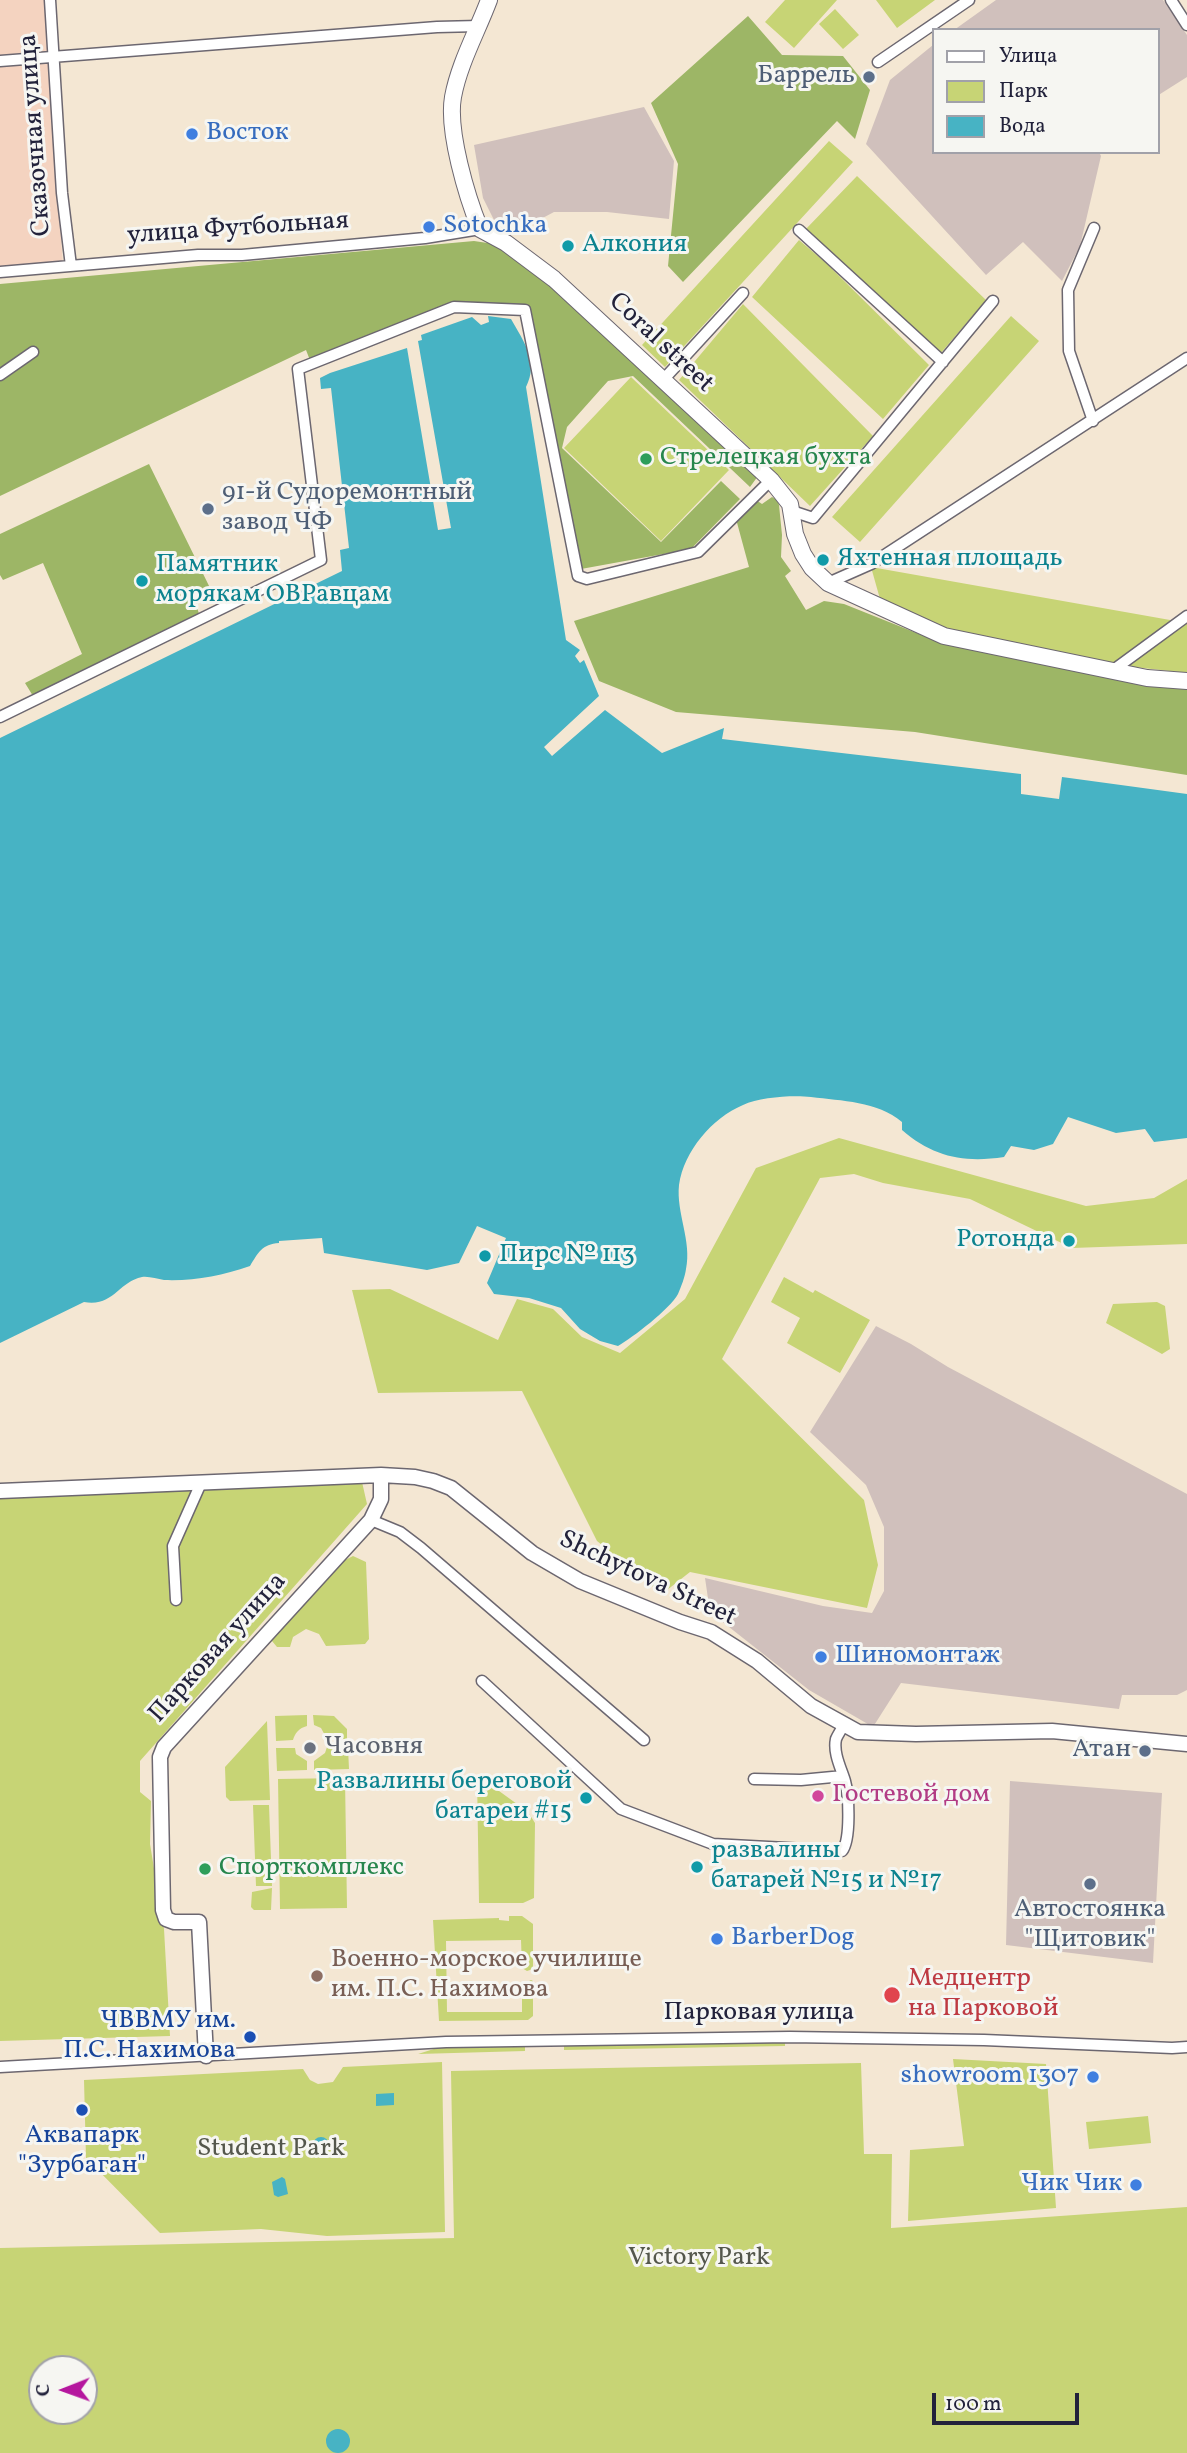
<!DOCTYPE html>
<meta charset="utf-8">
<style>
body{margin:0}
#map{position:relative;width:1187px;height:2453px;overflow:hidden;background:#f4e7d3;font-family:Vollkorn,serif}
canvas{display:block}
.legend{position:absolute;left:932px;top:28px;width:228px;height:126px;box-sizing:border-box;background:#f6f6f2;border:2px solid #a1a1a9;margin:0;padding:9px 12px;list-style:none;font-size:21px;color:#22223b}
.legend li{display:flex;align-items:center;gap:14px;height:35px}
.legend b{width:35px;border:2px solid #a1a1a9}
.north{position:absolute;left:28px;top:2355px;width:70px;height:70px;box-sizing:border-box;background:#f6f6f2;border:2px solid #a1a1a9;border-radius:50%;rotate:269deg;font-size:19px;font-weight:700;line-height:28px;text-align:center;color:#22223b}
.north::after{content:'';display:block;margin:auto;width:24px;height:32px;background:#b5179e;clip-path:polygon(50% 0,100% 100%,50% 72%,0 100%)}
.scale{position:absolute;left:932px;top:2393px;width:147px;height:32px;box-sizing:border-box;border:4px solid #22223b;border-top:0;padding-left:9px;font-size:21px;line-height:24px;white-space:nowrap;color:#22223b;-webkit-text-stroke:5px #f6f6f2;paint-order:stroke}
</style>
<div id="map">
<canvas width="1187" height="2453"></canvas>
<ul class="legend">
<li><b style="height:9px;background:#fff"></b>Улица</li>
<li><b style="height:19px;background:#c7d475"></b>Парк</li>
<li><b style="height:19px;background:#47b3c4"></b>Вода</li>
</ul>
<div class="north">С</div>
<div class="scale">100 m</div>
</div>
<script>
const context = document.querySelector('canvas').getContext('2d');
context.lineJoin = 'round';
function paint(path, color) {
  context.fillStyle = color;
  context.fill(path, 'evenodd');
}
function trace(path, color, width, dash) {
  context.strokeStyle = color;
  context.lineWidth = width;
  context.lineCap = dash ? 'butt' : 'round';
  context.setLineDash(dash || []);
  context.stroke(path);
}
function write(font, color, halo, rows, align = 'center') {
  context.font = font + ' Vollkorn,serif';
  context.lineWidth = 6;
  context.setLineDash([]);
  context.textBaseline = 'middle';
  context.strokeStyle = halo;
  context.fillStyle = color;
  for (const [text, x, y, turn = 0] of rows) {
    context.save();
    context.translate(x, y);
    context.rotate((+turn || 0) * Math.PI / 180);
    context.textAlign = isNaN(turn) ? turn : align;
    if (halo) context.strokeText(text, 0, 0);
    context.fillText(text, 0, 0);
    context.restore();
  }
}
paint(new Path2D(`
 M0,0H45L63,267L0,272Z`), '#f4d3c0');
paint(new Path2D(`
 M996,0H1163L1187,35V77L1157,96V30H954Z
 M933,45V152H1099L1101,156L1080,246L1062,281L1023,242L986,275L866,144L890,80Z
 M644,107L674,161L669,219L607,212H554L537,221L496,224L483,198L474,145Z
 M876,1326L911,1344L948,1367L1187,1494V1690L1177,1695H1122L1119,1709L901,1683L873,1727L809,1690L710,1612L705,1578L823,1606L872,1613L884,1591V1527L866,1485L810,1432Z
 M1010,1781L1162,1793L1153,1963L1006,1945Z`), '#d0c0bc');
paint(new Path2D(`
 M785,0H837L794,48L765,22Z
 M876,0H935L897,28Z
 M835,9L859,35L843,49L819,24Z
 M829,141L853,162L665,367L642,345Z
 M857,176L986,300L940,354L805,230Z
 M799,240L826,263L929,365L883,419L752,297Z
 M743,304L873,436L810,506L679,380Z
 M1011,316L1039,341L860,542L832,517Z
 M631,377L729,470L661,541L564,448Z
 M871,567L1187,623V673L1108,664L949,634L880,599Z
 M839,1138L1086,1206L1154,1198L1187,1179V1244L1072,1248L970,1199L883,1183L854,1174L820,1178L722,1359L864,1500L878,1565L867,1608L690,1572L662,1594L597,1541L522,1391L378,1393L352,1290L390,1289L498,1340L517,1299L553,1309L582,1337L620,1353L685,1299L756,1168Z
 M784,1277L813,1293L815,1290L870,1320L840,1373L787,1343L800,1318L771,1302Z
 M1157,1302L1165,1306L1170,1349L1162,1354L1106,1323L1113,1304Z
 M362,1482L367,1504L140,1761V1792L151,1801L150,1844L164,1929L170,2036L0,2041V1497Z
 M353,1556L366,1562L369,1639L365,1644L326,1646L319,1634L306,1629L293,1637L290,1647H277L272,1641L274,1633L343,1561Z
 M307,1715V1726C299,1728 295,1733 293,1740L276,1741L275,1716Z
 M313,1715L334,1716L347,1729V1739H327L321,1728L314,1725Z
 M267,1721L270,1800L230,1801L226,1797L225,1767Z
 M327,1747L348,1748L349,1769L314,1770V1761L325,1753Z
 M276,1748H295L296,1754L307,1761V1770L277,1771Z
 M477,1775L528,1812L535,1823L534,1898L523,1903H479Z
 M345,1778L347,1908L280,1909L278,1779Z
 M253,1805H269L272,1886H256Z
 M272,1888L271,1910H254L251,1907L252,1892Z
 M509,1916H522L533,1924V1969L527,1971L522,1968L521,1940L446,1941L447,2012H522V1985L531,1980L533,1981V2016L528,2020L439,2021L433,1920L499,1918V1920L509,1921Z
 M785,2041V2046L564,2050V2045Z
 M525,2046V2051L418,2054L437,2048Z
 M953,2059L1046,2064L1056,2208L908,2221L910,2150L964,2146Z
 M442,2062L445,2232L327,2236L261,2229L160,2233L86,2158L84,2080L303,2069L310,2080L318,2084L333,2082L343,2067Z
 M861,2063L864,2154H892L891,2228L1187,2207V2453H0V2248L454,2238L451,2071ZM42,2369H84V2411H42Z
 M1148,2116L1151,2143L1089,2149L1086,2122Z`), '#c7d475');
paint(new Path2D(`
 M748,16L782,55L843,56L870,90L855,139L837,121L683,282L668,266L678,164L651,103Z
 M474,241L501,245L547,279L758,476L750,487L633,376L608,381L567,427L562,448L661,542L721,481L740,499L691,549L581,569L552,423L518,304L465,308L313,368L306,350L0,496V284Z
 M149,464L213,594L196,604L200,617L33,696L25,683L82,654L43,563L3,580L0,575V534Z
 M772,497L777,500L779,505L782,535L781,557L791,571L785,576L806,610L824,601L844,604L939,642L1141,685L1187,689V775L915,732L676,712L599,681L574,621L749,567L736,519L756,500L762,504Z`), '#9db666');
paint(new Path2D(`
 M488,316L511,319C524,342 539,362 526,387L566,640L580,650L575,656L580,663L584,660L599,696L544,747L552,756L605,710L662,753L724,728L722,739L1021,774V794L1059,799L1062,777L1187,794V1138L1154,1142L1145,1129L1116,1133L1068,1117L1053,1144L1034,1150L1011,1146L1004,1157C964,1163 933,1157 902,1130V1122C877,1101 842,1101 811,1097C793,1095 760,1097 743,1105C712,1118 684,1151 679,1185C676,1213 692,1241 686,1269C685,1277 681,1287 678,1294C670,1309 632,1338 618,1346L600,1341L580,1329L561,1308L529,1298L494,1294L487,1283L506,1238L477,1226L459,1263L427,1270L324,1253L322,1238L279,1241V1243C262,1244 258,1253 250,1266C221,1276 195,1281 164,1280C157,1279 149,1276 142,1277C118,1282 114,1307 84,1302L0,1343V738L342,571L340,550L349,548L331,388L321,389L320,378L330,373L407,348L438,530L451,528L418,341L422,340L421,335L472,317L481,325L489,322Z
 M394,2093V2105L376,2106V2094Z
 M313 2145a8 8 0 1 1 16 0a8 8 0 1 1-16 0Z
 M282,2177L285,2179L288,2194L278,2197L274,2195L272,2182Z
 M326 2441a12 12 0 1 1 24 0a12 12 0 1 1-24 0Z`), '#47b3c4');
const minor = new Path2D(`
 M50,0L62,193L71,266
 M1171,0L1187,25
 M0,61L437,27L479,26
 M878,62L969,0
 M799,230L943,362
 M0,272L198,255H242L425,238L480,229
 M0,375L33,352
 M663,380L743,293
 M1093,421L1069,351L1068,290L1094,228
 M792,511L813,518L993,301
 M828,583L871,564L1187,358
 M1112,671L1187,616
 M0,717L321,560L298,369L454,307L525,310L578,576L587,579L698,552L771,480
 M371,1520L400,1532L421,1548L644,1740
 M176,1600L173,1546L201,1483
 M482,1681L621,1809L713,1844L842,1851C851,1840 849,1795 845,1781C841,1768 833,1753 836,1739C838,1734 842,1729 844,1724
 M754,1779L801,1780L843,1776
 M0,2067L446,2042L790,2037L984,2040L1172,2048L1187,2047`);
const tertiary = new Path2D(`
 M0,1491L381,1475L415,1477L433,1481L451,1488L532,1553L580,1581L680,1622L711,1632L757,1661L811,1706L858,1732L916,1734L1052,1731L1187,1744
 M206,2056L199,1922H174L166,1919L163,1910L160,1757L164,1747L371,1520L381,1499V1475`);
const secondary = new Path2D(`
 M489,0C477,32 459,64 453,97C447,131 467,197 480,229L506,243L554,279L771,480L790,504L795,534L803,554L812,568L828,583L944,636L1147,678L1187,681`);
trace(minor, '#6c6770', 13);
trace(tertiary, '#6c6770', 17);
trace(secondary, '#6c6770', 18);
trace(minor, '#fff', 10);
trace(tertiary, '#fff', 14);
trace(secondary, '#fff', 16);
for (const [x, y, r, color] of [
 [869,77,7,"#5c6f8a"],
 [192,134,7,"#3f7fe0"],
 [429,227,7,"#3f7fe0"],
 [568,246,7,"#0f9aa8"],
 [646,459,7,"#2e9e5b"],
 [208,509,7,"#5c6f8a"],
 [823,560,7,"#0f9aa8"],
 [142,581,7,"#0f9aa8"],
 [1069,1241,7,"#0f9aa8"],
 [485,1256,7,"#0f9aa8"],
 [821,1657,7,"#3f7fe0"],
 [310,1748,7,"#6b7280"],
 [1145,1751,7,"#5c6f8a"],
 [818,1796,7,"#d1479c"],
 [586,1798,7,"#0f9aa8"],
 [697,1867,7,"#0f9aa8"],
 [205,1869,7,"#2e9e5b"],
 [1090,1884,7,"#5c6f8a"],
 [717,1939,7,"#3f7fe0"],
 [317,1976,7,"#8d6e63"],
 [892,1995,9,"#e0444e"],
 [250,2037,7,"#1a4fb4"],
 [1093,2077,7,"#3f7fe0"],
 [82,2110,7,"#1a4fb4"],
 [1136,2185,7,"#3f7fe0"]
]) {
  const dot = new Path2D();
  dot.arc(x, y, r, 0, 2 * Math.PI);
  context.fillStyle = color;
  context.fill(dot);
  trace(dot, '#f6f6f2', 2.5);
}
write('26px', '#4e5e75', '#f6f6f2', [
 ["Баррель",855,77],
 ["91-й Судоремонтный",222,494,"left"],
 ["завод ЧФ",222,524,"left"],
 ["Атан",1131,1751],
 ["Автостоянка",1090,1911,"center"],
 ["\"Щитовик\"",1090,1941,"center"]
], 'right');
write('26px', '#366cbe', '#f6f6f2', [
 ["Восток",206,134],
 ["Sotochka",443,227],
 ["Шиномонтаж",835,1657],
 ["BarberDog",731,1939],
 ["showroom 1307",1079,2077,"right"],
 ["Чик Чик",1122,2185,"right"]
], 'left');
write('26px', '#22223b', '#f6f6f2', [
 ["Сказочная улица",37,135,-94],
 ["улица Футбольная",238,230,-4],
 ["Coral street",660,344,43],
 ["Shchytova Street",647,1580,25],
 ["Парковая улица",219,1649,-48],
 ["Парковая улица",759,2014]
]);
write('26px', '#0d838f', '#f6f6f2', [
 ["Алкония",582,246],
 ["Яхтенная площадь",837,560],
 ["Памятник",156,566],
 ["морякам ОВРавцам",156,596],
 ["Ротонда",1055,1241,"right"],
 ["Пирс № 113",499,1256],
 ["Развалины береговой",572,1783,"right"],
 ["батареи #15",572,1813,"right"],
 ["развалины",711,1852],
 ["батарей №15 и №17",711,1882]
], 'left');
write('26px', '#27864d', '#f6f6f2', [
 ["Стрелецкая бухта",660,459],
 ["Спорткомплекс",219,1869]
], 'left');
write('26px', '#5b616d', '#f6f6f2', [
 ["Часовня",324,1748]
], 'left');
write('26px', '#b23c85', '#f6f6f2', [
 ["Гостевой дом",832,1796]
], 'left');
write('26px', '#785e54', '#f6f6f2', [
 ["Военно-морское училище",331,1961],
 ["им. П.С. Нахимова",331,1991]
], 'left');
write('26px', '#be3a42', '#f6f6f2', [
 ["Медцентр",908,1980],
 ["на Парковой",908,2010]
], 'left');
write('26px', '#164399', '#f6f6f2', [
 ["ЧВВМУ им.",236,2022],
 ["П.С. Нахимова",236,2052],
 ["Аквапарк",82,2137,"center"],
 ["\"Зурбаган\"",82,2167,"center"]
], 'right');
write('26px', '#54574c', '#f6f6f2', [
 ["Student Park",271,2150],
 ["Victory Park",699,2259]
]);
</script>
